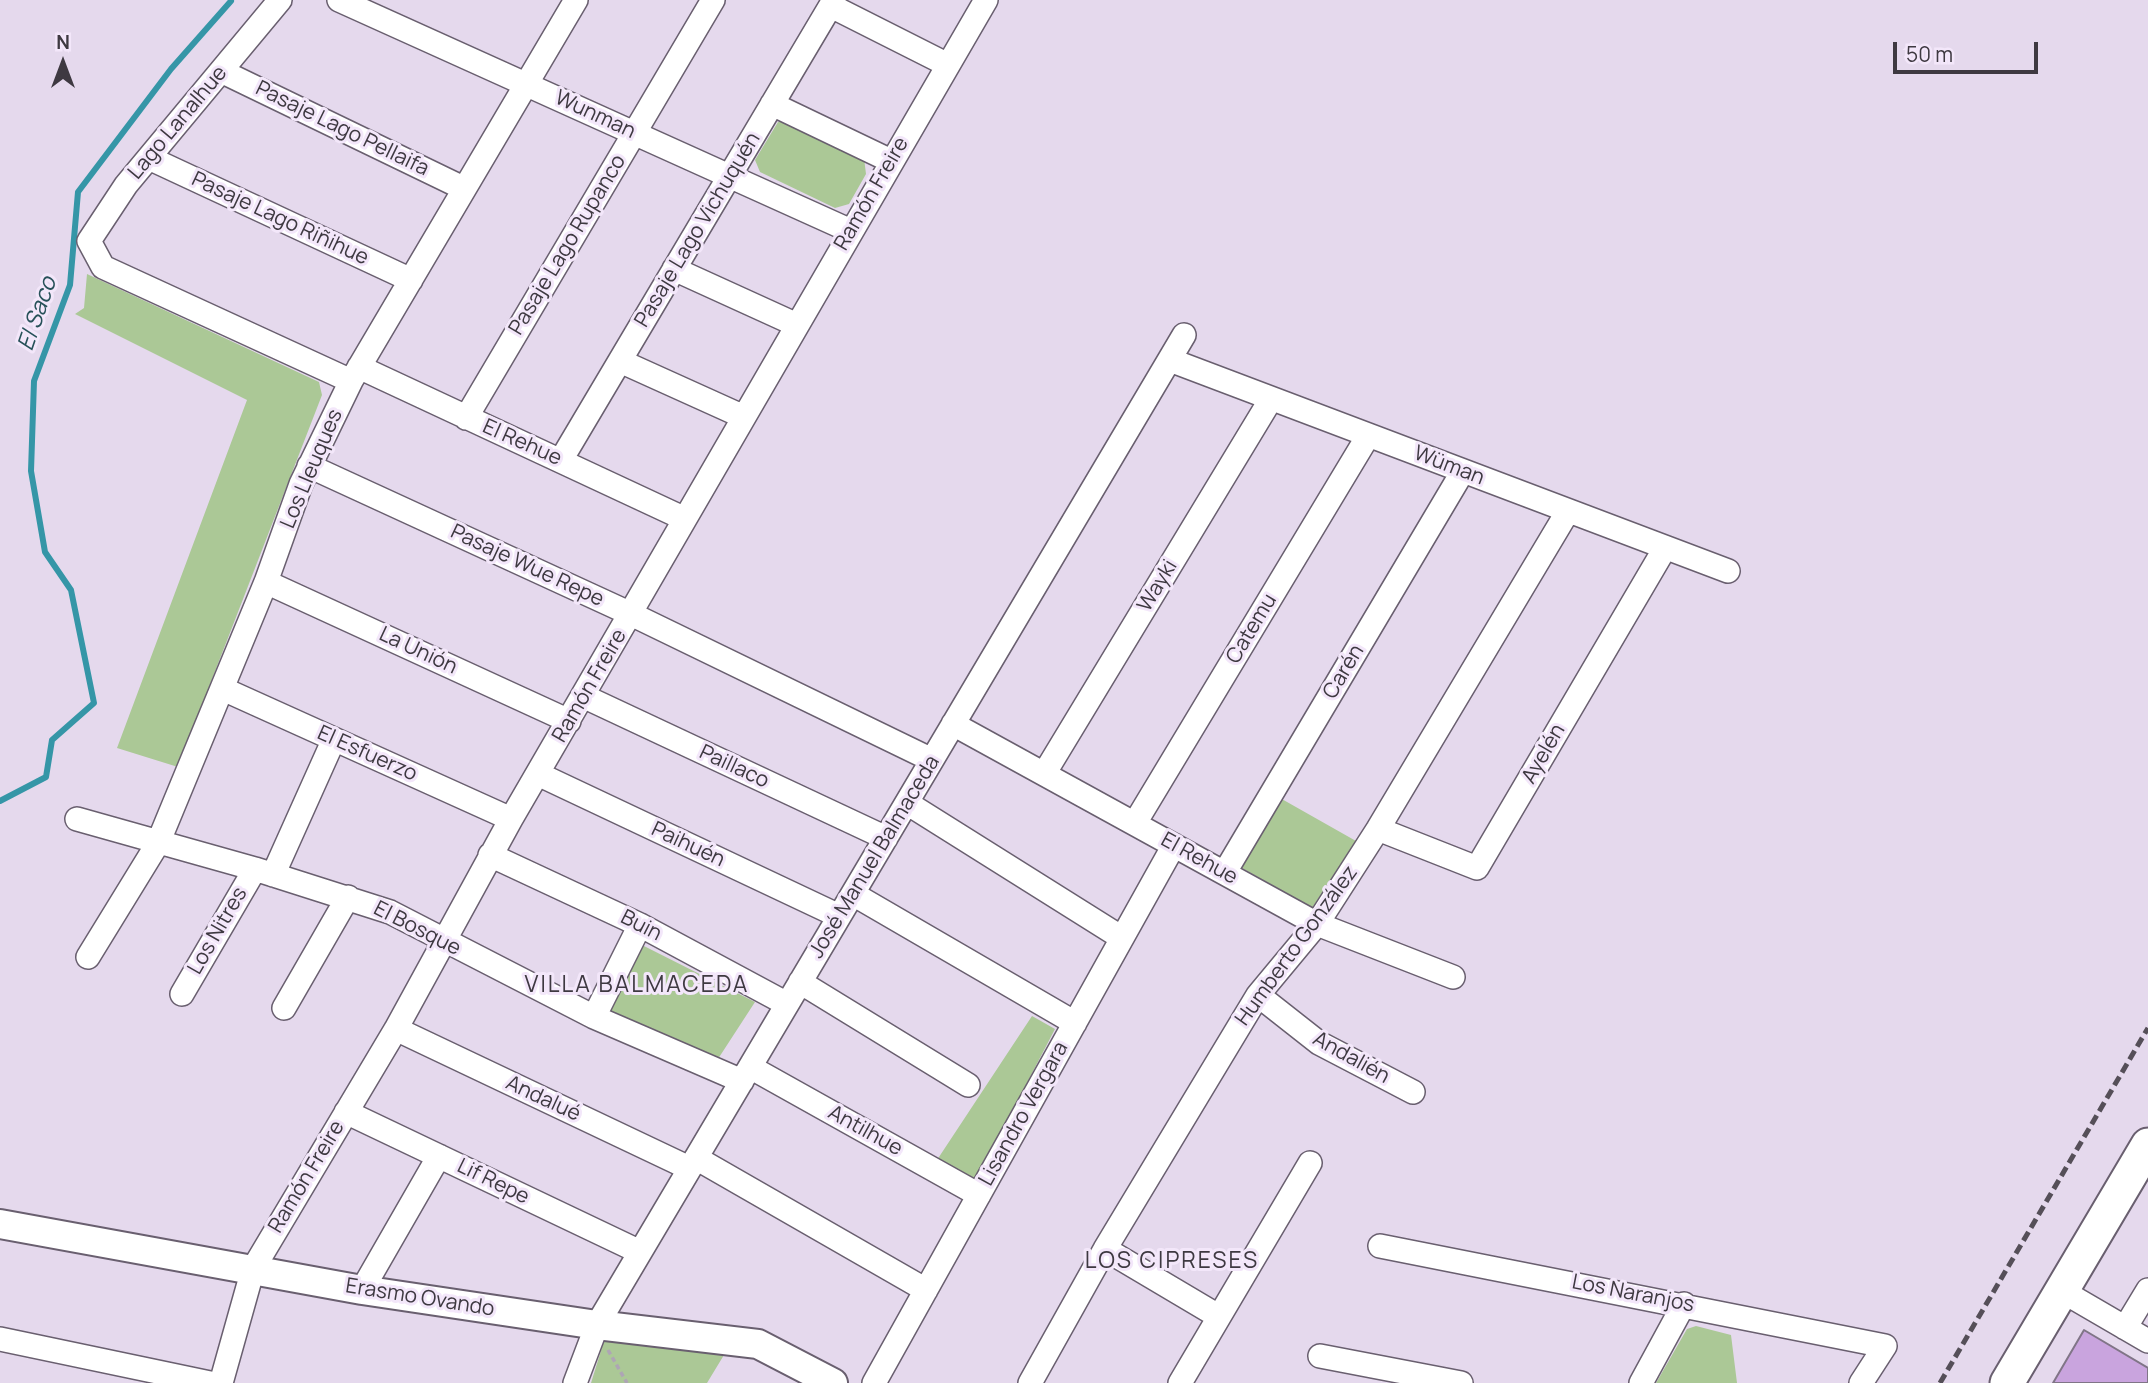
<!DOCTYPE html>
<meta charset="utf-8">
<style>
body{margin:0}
#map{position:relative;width:2148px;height:1383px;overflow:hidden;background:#e5d9ed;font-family:Manrope,sans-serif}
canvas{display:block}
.north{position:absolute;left:28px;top:28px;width:70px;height:70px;-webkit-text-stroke:5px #f3e7fa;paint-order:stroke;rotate:0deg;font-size:19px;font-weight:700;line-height:28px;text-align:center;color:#3e3941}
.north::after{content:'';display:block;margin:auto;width:24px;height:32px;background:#3e3941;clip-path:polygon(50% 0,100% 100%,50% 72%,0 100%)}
.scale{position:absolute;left:1893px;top:42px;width:145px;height:32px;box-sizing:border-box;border:4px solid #3e3941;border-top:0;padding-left:9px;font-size:21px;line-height:24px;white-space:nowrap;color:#3e3941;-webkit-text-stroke:5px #f3e7fa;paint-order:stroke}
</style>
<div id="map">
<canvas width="2148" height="1383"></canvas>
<div class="north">N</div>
<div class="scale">50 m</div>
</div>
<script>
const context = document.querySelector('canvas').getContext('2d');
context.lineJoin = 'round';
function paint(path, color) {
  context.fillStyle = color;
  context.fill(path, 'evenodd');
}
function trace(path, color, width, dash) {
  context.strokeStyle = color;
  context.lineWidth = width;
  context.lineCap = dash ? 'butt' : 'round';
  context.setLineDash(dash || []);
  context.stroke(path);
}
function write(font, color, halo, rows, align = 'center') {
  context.font = font + ' Manrope,sans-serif';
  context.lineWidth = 6;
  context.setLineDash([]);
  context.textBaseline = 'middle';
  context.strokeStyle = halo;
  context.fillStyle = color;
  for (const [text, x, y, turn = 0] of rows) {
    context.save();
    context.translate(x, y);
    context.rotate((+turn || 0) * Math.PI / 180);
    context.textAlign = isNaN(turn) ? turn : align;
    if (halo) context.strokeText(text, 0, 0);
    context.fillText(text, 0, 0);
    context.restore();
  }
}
paint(new Path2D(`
 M790,120L864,158L866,174L849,204L835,208L760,172L755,160L778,122Z
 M87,274L319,382L322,395L178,767L117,748L247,400L75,314L84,308Z
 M1280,798L1356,841L1312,908L1242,868Z
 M640,944L755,1002L716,1062L607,1014Z
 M1032,1016L1055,1029L976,1181L937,1160Z
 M1696,1326L1731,1335L1737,1383H1656L1687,1329Z
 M604,1341L727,1350L707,1383H591Z`), '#abc896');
trace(new Path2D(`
 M0,801L46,777L52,740L94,703L71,590L45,552L31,471L34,381L70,285L78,192L171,69L231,1`), '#3596a7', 6);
const building = new Path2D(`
 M2084,1330L2148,1368V1383H2053Z`);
paint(building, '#c9a4de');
trace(building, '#807587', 2);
const minor = new Path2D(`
 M280,0L126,185L89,241L103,267L351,381
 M339,0L851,231
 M831,6L948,65
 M221,71L463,188
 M772,104L891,161
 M149,158L411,280
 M674,269L797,325
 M1170,360L1728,571
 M620,361L744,417
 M359,367L685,519
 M466,418L713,0
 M561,460L834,0
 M309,466L631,614L932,760
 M266,582L569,721
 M223,689L511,819
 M583,696L886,838
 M953,724L1317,924L1453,977
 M538,774L839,916
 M1044,774L1271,399
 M907,803L1122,938
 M77,819L255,869L390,912L594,1017L742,1081
 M1135,823L1368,436
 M1378,829L1477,868L1665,548
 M490,855L640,925L787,1004
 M1225,872L1463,471
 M273,875L334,739
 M853,894L1075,1023
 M88,957L158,843L266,582L301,484L351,381L576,0
 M800,982L968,1085
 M182,994L255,869
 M1258,995L1319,1043L1413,1092
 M284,1008L348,897
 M594,1017L640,925
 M396,1029L689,1168
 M750,1067L979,1195
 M346,1112L640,1252
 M696,1158L926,1290
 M1380,1246L1885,1346L1861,1383
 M1105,1249L1218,1316
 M362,1290L439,1156
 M2062,1291L2148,1341
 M2125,1328L2148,1290
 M0,1339L210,1383
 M1320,1356L1461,1383
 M221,1383L253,1269L396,1029L511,819L986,0
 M575,1383L597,1325L1184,335
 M874,1383L1174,845
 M1030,1383L1105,1249L1258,995L1317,924L1378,829L1568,511
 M1180,1383L1310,1163
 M1641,1383L1684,1304`);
const tertiary = new Path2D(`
 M0,1224L362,1290L597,1325L758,1344L833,1383`);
const secondary = new Path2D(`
 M2007,1383L2148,1145`);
trace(minor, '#695f6f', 26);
trace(tertiary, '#695f6f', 32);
trace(secondary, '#695f6f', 37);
trace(new Path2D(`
 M608,1350L627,1383`), '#aea5b5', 3.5, [5, 3.5]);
trace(minor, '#fff', 23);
trace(tertiary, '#fff', 28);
trace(secondary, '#fff', 33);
trace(new Path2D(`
 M1940,1383L2148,1028`), '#554f58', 5, [10, 5]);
write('21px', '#3e3941', '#f3e7fa', [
 ["Wunman",595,115,25],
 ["Lago Lanalhue",178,123,-50],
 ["Pasaje Lago Pellaifa",342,129,26],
 ["Ramón Freire",872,194,-60],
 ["Pasaje Lago Riñihue",280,219,25],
 ["Pasaje Lago Vichuquén",698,230,-59],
 ["Pasaje Lago Rupanco",568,245,-59],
 ["El Rehue",522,443,24],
 ["Wüman",1449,466,21],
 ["Los Lleuques",312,469,-67],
 ["Pasaje Wue Repe",527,566,25],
 ["Wayki",1158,586,-59],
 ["Catemu",1252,629,-59],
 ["La Unión",418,651,25],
 ["Carén",1344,672,-59],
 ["Ramón Freire",590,686,-60],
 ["El Esfuerzo",367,754,24],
 ["Ayelén",1544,754,-60],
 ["Paillaco",734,767,25],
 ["Paihuén",688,845,25],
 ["José Manuel Balmaceda",875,857,-59],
 ["El Rehue",1199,859,29],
 ["Buin",641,926,27],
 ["El Bosque",417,929,27],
 ["Los Nitres",218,931,-60],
 ["Humberto González",1297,946,-54],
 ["Andalién",1351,1058,29],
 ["Andalué",543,1099,25],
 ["Lisandro Vergara",1024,1114,-61],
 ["Antilhue",865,1131,29],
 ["Ramón Freire",307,1177,-59],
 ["Lif Repe",493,1182,26],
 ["Los Naranjos",1633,1294,11],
 ["Erasmo Ovando",420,1298,9]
]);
write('italic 23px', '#275159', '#f3e7fa', [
 ["El Saco",38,314,-71]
]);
context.letterSpacing = '2px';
write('23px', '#3e3941', '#f3e7fa', [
 ["VILLA BALMACEDA",637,986],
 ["LOS CIPRESES",1172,1262]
]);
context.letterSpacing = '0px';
</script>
